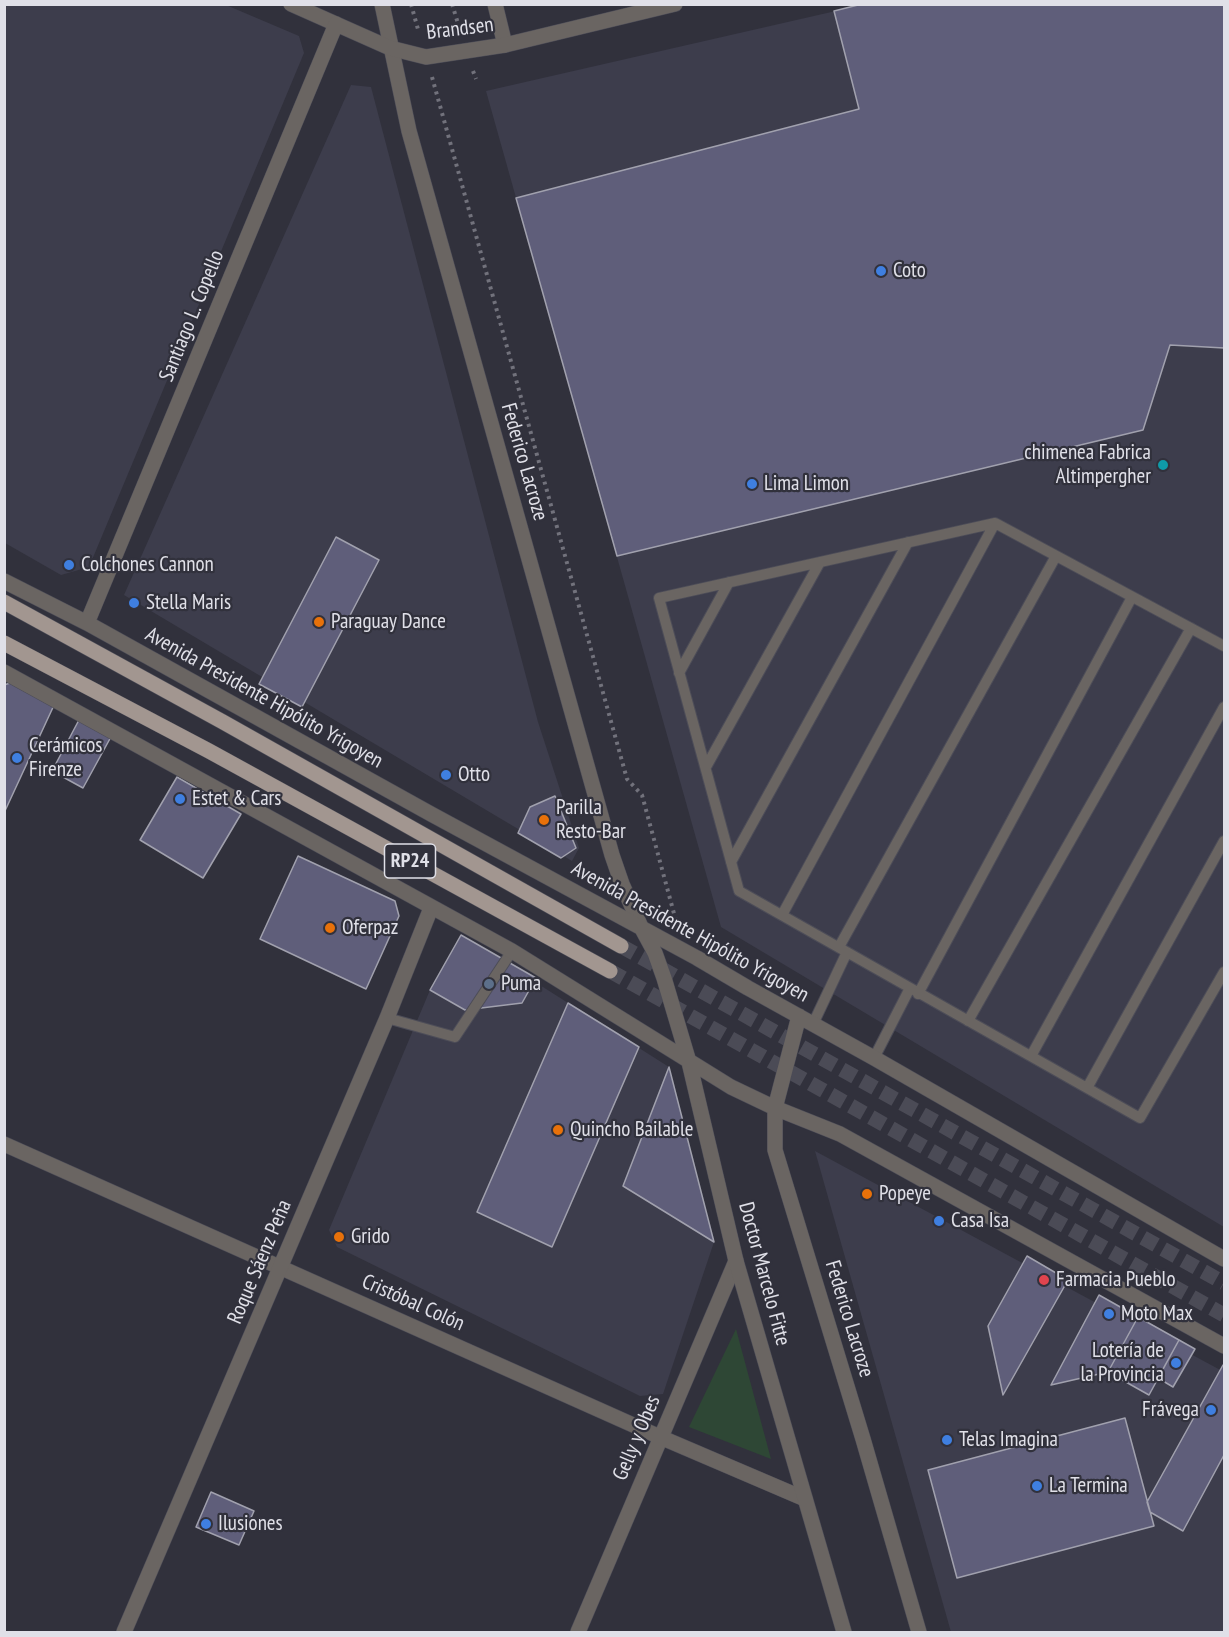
<!DOCTYPE html>
<meta charset="utf-8">
<style>
body{margin:0}
#map{position:relative;width:1229px;height:1637px;overflow:hidden;background:#31313c;font-family:"PT Sans Narrow",sans-serif}
canvas{display:block}
.frame{position:absolute;inset:0;border:6px solid #e0e0e8;pointer-events:none}
</style>
<div id="map">
<canvas width="1229" height="1637"></canvas>
<div class="frame"></div>
</div>
<script>
const context = document.querySelector('canvas').getContext('2d');
context.lineJoin = 'round';
function paint(path, color) {
  context.fillStyle = color;
  context.fill(path, 'evenodd');
}
function trace(path, color, width, dash) {
  context.strokeStyle = color;
  context.lineWidth = width;
  context.lineCap = dash ? 'butt' : 'round';
  context.setLineDash(dash || []);
  context.stroke(path);
}
function write(font, color, halo, rows, align = 'center') {
  context.font = font + ' "PT Sans Narrow",sans-serif';
  context.lineWidth = 4.5;
  context.setLineDash([]);
  context.textBaseline = 'middle';
  context.strokeStyle = halo;
  context.fillStyle = color;
  for (const [text, x, y, turn = 0] of rows) {
    context.save();
    context.translate(x, y);
    context.rotate((+turn || 0) * Math.PI / 180);
    context.textAlign = isNaN(turn) ? turn : align;
    if (halo) context.strokeText(text, 0, 0);
    context.fillText(text, 0, 0);
    context.restore();
  }
}
paint(new Path2D(`
 M5,4L226,5L299,36L304,53L89,567L61,575L5,543Z
 M862,5H1224V1227L721,927L486,91Z
 M351,85L371,87L538,722L579,848L572,861L124,595Z
 M461,935L669,1067L714,1242L663,1394L640,1396L337,1247L329,1230L430,990Z
 M815,1151L1224,1372V1632H951Z`), '#3d3d4c');
paint(new Path2D(`
 M736,1329L771,1459L689,1427Z`), '#2e4735');
const building = new Path2D(`
 M862,4H1224V348L1170,345L1143,430L617,556L516,198L859,109L834,11Z
 M336,537L379,560L302,707L259,684Z
 M16,681L55,703L4,813V685Z
 M80,718L112,735L83,788L52,771Z
 M177,777L241,814L203,878L140,840Z
 M555,796L576,848L561,858L518,833L530,807Z
 M298,856L395,901L399,916L366,989L260,939Z
 M461,935L536,978L522,1003L465,1010L430,990Z
 M568,1003L639,1047L552,1247L477,1212Z
 M669,1067L714,1242L623,1186Z
 M1027,1256L1068,1280L1003,1395L988,1326Z
 M1099,1295L1138,1317L1108,1372L1051,1385Z
 M1138,1317L1179,1340L1149,1395L1108,1372Z
 M1179,1340L1195,1349L1173,1387L1158,1378Z
 M1223,1365L1224,1366V1455L1183,1531L1150,1512L1147,1502Z
 M1125,1418L1154,1526L957,1578L928,1470Z
 M211,1492L254,1511L239,1545L196,1527Z`);
paint(building, '#5f5e7a');
trace(building, '#a1a1ae', 1.5);
trace(new Path2D(`
 M621,946L1224,1283
 M610,971L1224,1315`), '#4b4b56', 15, [15, 8]);
const service = new Path2D(`
 M1224,646L995,523L659,598L739,891L1140,1118L1224,972
 M679,673L729,582
 M706,767L820,562
 M731,862L908,542
 M782,915L995,523
 M839,947L1056,556
 M918,994L1132,597
 M387,1018L455,1037L512,951
 M968,1021L1191,628
 M813,1024L847,952
 M1031,1056L1224,707
 M874,1058L910,988
 M1087,1088L1224,841`);
const minor = new Path2D(`
 M291,4L336,24
 M382,4L409,131L612,855L622,884L641,927
 M495,4L505,45
 M4,1144L660,1437L805,1499
 M578,1632L736,1261`);
const tertiary = new Path2D(`
 M4,581L87,623L431,814L697,958L748,988L874,1058L1224,1259
 M87,623L336,24L390,48L426,57L505,45L675,4
 M4,672L512,951L731,1087L775,1108L840,1134L1224,1346
 M641,927L655,953L664,978L689,1062L736,1261L844,1632
 M799,1016L775,1108V1150L863,1439L919,1632
 M124,1632L387,1018L431,908`);
const primary = new Path2D(`
 M4,602L223,722L621,946
 M4,643L209,751L610,971`);
trace(service, '#4d4d58', 12);
trace(minor, '#4d4d58', 16);
trace(tertiary, '#4d4d58', 16);
trace(primary, '#4d4d58', 16);
trace(new Path2D(`
 M411,4L419,33
 M452,4L460,30
 M473,71L476,79
 M432,77L627,779L642,795L676,921`), '#72727c', 4, [3, 4.5]);
trace(service, '#6a6562', 10);
trace(minor, '#6a6562', 15);
trace(tertiary, '#6a6562', 15);
trace(primary, '#a29690', 15);
for (const [x, y, r, color] of [
 [881,271,6,"#3f7fe0"],
 [1163,465,6,"#0f9aa8"],
 [752,484,6,"#3f7fe0"],
 [69,565,6,"#3f7fe0"],
 [134,603,6,"#3f7fe0"],
 [319,622,6,"#e8710a"],
 [17,758,6,"#3f7fe0"],
 [446,775,6,"#3f7fe0"],
 [180,799,6,"#3f7fe0"],
 [544,820,6,"#e8710a"],
 [330,928,6,"#e8710a"],
 [489,984,6,"#5c6f8a"],
 [558,1130,6,"#e8710a"],
 [867,1194,6,"#e8710a"],
 [939,1221,6,"#3f7fe0"],
 [339,1237,6,"#e8710a"],
 [1044,1280,6,"#e0444e"],
 [1109,1314,6,"#3f7fe0"],
 [1176,1363,6,"#3f7fe0"],
 [1211,1410,6,"#3f7fe0"],
 [947,1440,6,"#3f7fe0"],
 [1037,1486,6,"#3f7fe0"],
 [206,1524,6,"#3f7fe0"]
]) {
  const dot = new Path2D();
  dot.arc(x, y, r, 0, 2 * Math.PI);
  context.fillStyle = color;
  context.fill(dot);
  trace(dot, '#31313c', 2);
}
for (const [x, y, w] of [
 [410,861,51]
]) {
  const box = new Path2D();
  box.roundRect(x - w / 2, y - 17, w, 34, 4.5);
  context.fillStyle = '#31313c';
  context.fill(box);
  trace(box, '#e0e0e8', 1.5);
}
write('bold 20px', '#e0e0e8', null, [
 ["RP24",410,861]
]);
write('21px', '#e0e0e8', '#31313c', [
 ["Brandsen",460,29,-7],
 ["Santiago L. Copello",192,316,-68],
 ["Federico Lacroze",524,462,74],
 ["Avenida Presidente Hipólito Yrigoyen",264,698,29],
 ["Avenida Presidente Hipólito Yrigoyen",690,932,29],
 ["Roque Sáenz Peña",260,1262,-67],
 ["Doctor Marcelo Fitte",764,1274,75],
 ["Cristóbal Colón",413,1303,24],
 ["Federico Lacroze",849,1319,73],
 ["Gelly y Obes",637,1438,-67]
]);
write('21px', '#e0e0e8', '#31313c', [
 ["Coto",893,271],
 ["chimenea Fabrica",1151,453,"right"],
 ["Altimpergher",1151,477,"right"],
 ["Lima Limon",764,484],
 ["Colchones Cannon",81,565],
 ["Stella Maris",146,603],
 ["Paraguay Dance",331,622],
 ["Cerámicos",29,746],
 ["Firenze",29,770],
 ["Otto",458,775],
 ["Estet & Cars",192,799],
 ["Parilla",556,808],
 ["Resto-Bar",556,832],
 ["Oferpaz",342,928],
 ["Puma",501,984],
 ["Quincho Bailable",570,1130],
 ["Popeye",879,1194],
 ["Casa Isa",951,1221],
 ["Grido",351,1237],
 ["Farmacia Pueblo",1056,1280],
 ["Moto Max",1121,1314],
 ["Lotería de",1164,1351,"right"],
 ["la Provincia",1164,1375,"right"],
 ["Frávega",1199,1410,"right"],
 ["Telas Imagina",959,1440],
 ["La Termina",1049,1486],
 ["Ilusiones",218,1524]
], 'left');
</script>
